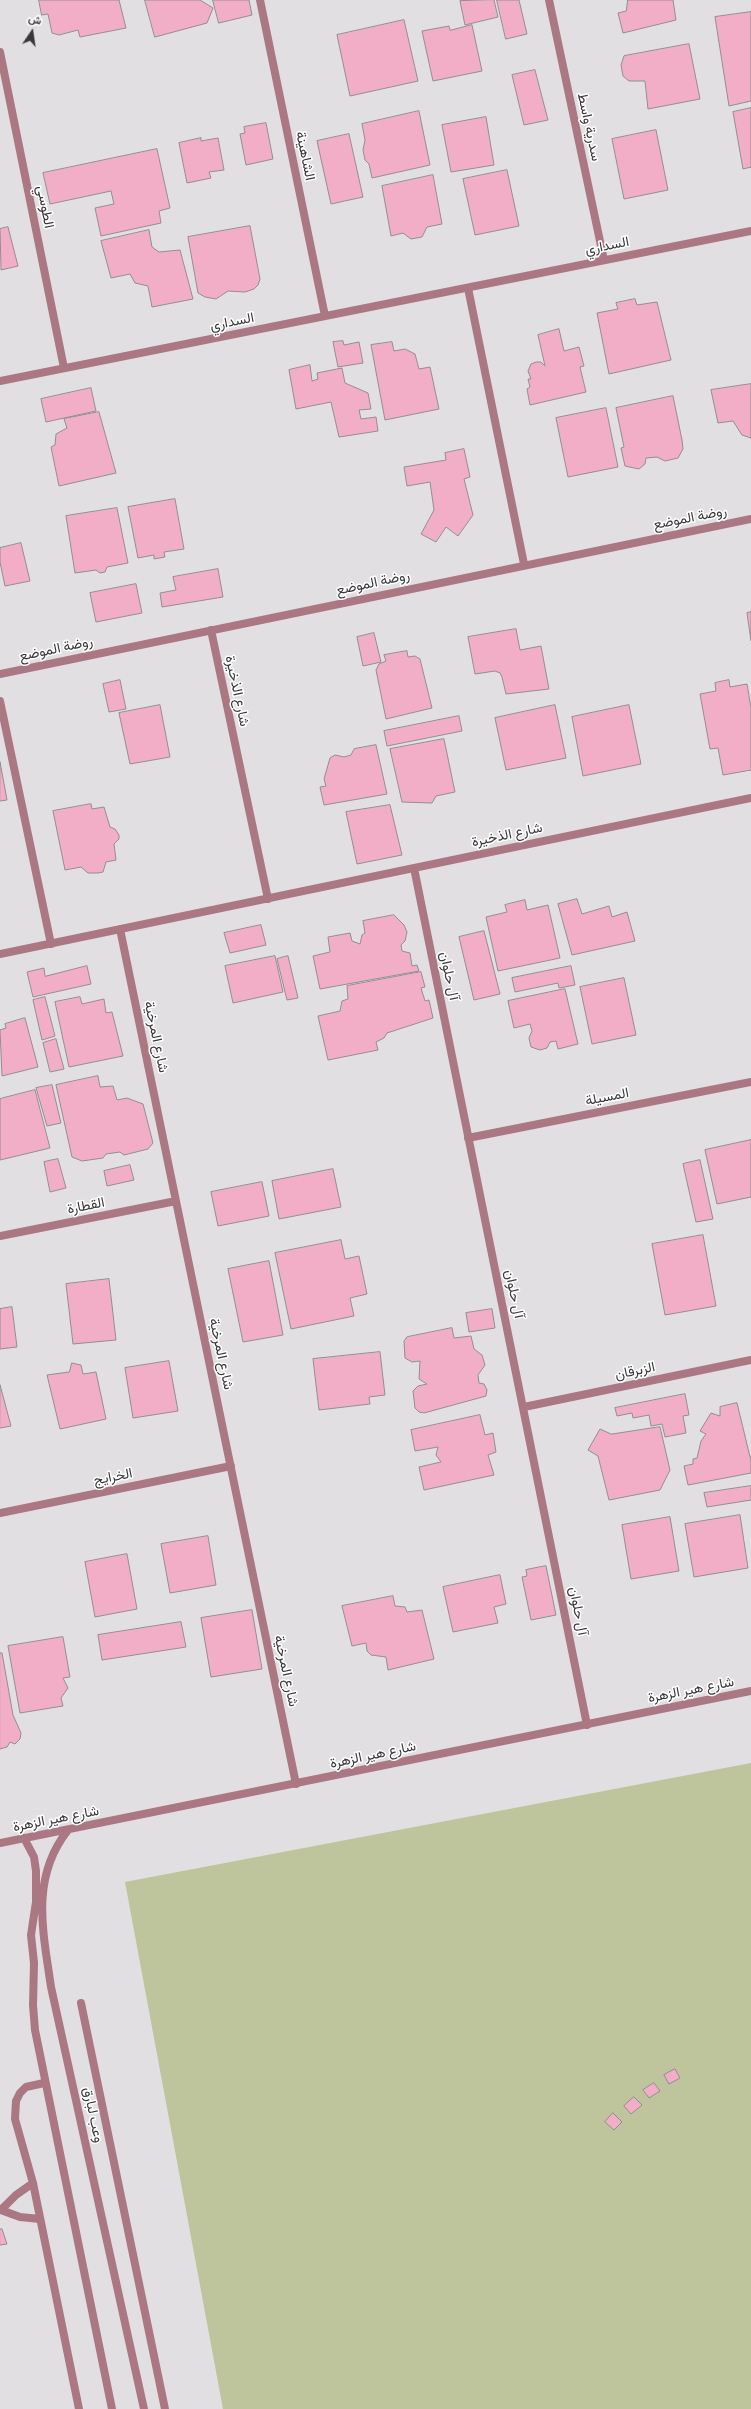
<!DOCTYPE html>
<meta charset="utf-8">
<style>
body{margin:0}
#map{position:relative;width:751px;height:2409px;overflow:hidden;background:#e1dfe2;font-family:"Zilla Slab",Vazirmatn,serif}
canvas{display:block}
.north{position:absolute;left:12px;top:12px;width:40px;height:40px;-webkit-text-stroke:3px #fff;paint-order:stroke;rotate:13deg;font-size:11px;font-weight:700;line-height:16px;text-align:center;color:#383739}
.north::after{content:'';display:block;margin:auto;width:14px;height:18px;background:#383739;clip-path:polygon(50% 0,100% 100%,50% 72%,0 100%)}
</style>
<div id="map">
<canvas width="751" height="2409"></canvas>
<div class="north">ش</div>
</div>
<script>
const context = document.querySelector('canvas').getContext('2d');
context.lineJoin = 'round';
function paint(path, color) {
  context.fillStyle = color;
  context.fill(path, 'evenodd');
}
function trace(path, color, width, dash) {
  context.strokeStyle = color;
  context.lineWidth = width;
  context.lineCap = dash ? 'butt' : 'round';
  context.setLineDash(dash || []);
  context.stroke(path);
}
function write(font, color, halo, rows, align = 'center') {
  context.font = font + ' "Zilla Slab",Vazirmatn,serif';
  context.lineWidth = 3;
  context.setLineDash([]);
  context.textBaseline = 'middle';
  context.strokeStyle = halo;
  context.fillStyle = color;
  for (const [text, x, y, turn = 0] of rows) {
    context.save();
    context.translate(x, y);
    context.rotate((+turn || 0) * Math.PI / 180);
    context.textAlign = isNaN(turn) ? turn : align;
    if (halo) context.strokeText(text, 0, 0);
    context.fillText(text, 0, 0);
    context.restore();
  }
}
paint(new Path2D(`
 M751,1763V2409H223L125,1882Z`), '#bec59d');
const building = new Path2D(`
 M39,0H119L126,28L80,37L78,30L59,35L52,33L48,14L42,15Z
 M145,0H200L213,8L207,23L155,37Z
 M213,0H249L252,15L219,23Z
 M494,0L498,17L465,25L460,1Z
 M497,0H519L527,34L506,39Z
 M628,0H673L676,20L623,33L618,13L626,11Z
 M751,12V101L729,106L715,17Z
 M404,20L418,81L350,96L337,35Z
 M472,25L482,71L433,81L422,31L449,26L450,30Z
 M689,44L700,99L648,109L645,81H629L623,76L621,65L624,56Z
 M535,70L548,120L524,125L512,75Z
 M751,108V167L743,169L733,112Z
 M419,111L430,165L372,178L369,164L365,160L363,150L365,140L362,124Z
 M486,117L494,165L451,172L442,125Z
 M266,123L273,159L246,165L240,134L245,133L244,127Z
 M656,130L668,190L624,199L612,139Z
 M349,134L363,197L331,204L317,141Z
 M201,138V141L218,138L224,170L209,172L211,178L187,183L179,143Z
 M157,149L170,208L159,211L161,223L101,236L95,208L114,204L111,191L50,204L43,173Z
 M507,170L519,226L475,235L463,179Z
 M433,175L442,224L427,227L422,237L411,239L403,233L391,236L382,186Z
 M250,226L260,279L258,285L254,289L245,292L228,291L216,299L205,297L198,293L188,237Z
 M8,227L18,266L1,270L0,229Z
 M149,230L152,247L159,252L180,250L193,299L152,307L148,286L135,283L130,274L111,278L101,241Z
 M635,299L637,305L657,302L671,360L609,374L597,313L618,309L616,303Z
 M559,329L564,351L579,347L584,366L580,367L586,392L530,405L527,389L530,387L528,379H531L528,371L531,364L536,362H541L545,366L538,335Z
 M343,341L344,345L359,342L363,363L338,367L333,342Z
 M392,342L394,351L405,349L415,354L419,369L430,367L439,409L385,420L371,345Z
 M310,365L312,381L318,379L317,373L342,368L345,383L368,393L371,409L359,410L361,419L376,417L378,431L339,437L331,402L296,409L289,370Z
 M751,384V438L742,435L733,421L718,423L711,390Z
 M91,388L96,411L46,422L41,399Z
 M673,396L682,440L683,449L678,458L665,461L657,457L646,458L645,464L639,469L625,466L621,448L624,447L616,408Z
 M606,408L618,467L568,477L556,418Z
 M99,412L116,473L59,486L51,447L55,445L56,434L67,428L64,419Z
 M464,449L470,477L464,479L473,515L458,536L446,527L436,542L421,534L434,510L430,482L407,486L404,467L446,460L445,453Z
 M175,499L184,549L164,552L165,557L154,559V555L138,558L128,507Z
 M117,508L128,563L107,567L105,572L100,573L96,570L75,573L66,516Z
 M21,543L30,581L5,586L0,562V548Z
 M218,569L223,597L162,607L160,593L176,590L173,577Z
 M136,584L142,613L96,622L90,593Z
 M751,612V641L747,613Z
 M516,629L520,650L541,646L549,689L506,694L502,677L500,673L495,671L475,674L468,637Z
 M374,633L381,662L363,666L357,637Z
 M407,651L408,657L415,656L420,659L432,708L386,719L376,670L379,664L386,661L384,655Z
 M120,680L126,709L109,712L103,684Z
 M729,680L730,687L747,684L751,708V770L723,775L718,748L710,749L700,694L716,691L715,683Z
 M160,705L170,757L130,764L119,713Z
 M555,705L566,758L506,770L495,718Z
 M629,705L641,764L583,776L572,717Z
 M459,716L462,731L387,746L384,731Z
 M444,739L455,792L436,796L432,803L402,802L390,749Z
 M376,745L387,794L324,805L320,787L326,786L324,779L330,758L335,755L344,757L351,755L354,749Z
 M0,762L7,800L0,801Z
 M91,804L92,809L104,807L110,827L115,829L119,835V839L114,844L116,860L106,862L103,872L98,873H88L81,867L65,870L53,811Z
 M390,805L402,855L357,864L346,812Z
 M577,899L582,914L609,906L612,917L627,912L635,941L572,955L558,904Z
 M525,900L527,910L548,905L560,958L498,971L486,917L507,912L505,905Z
 M394,915L404,925L407,932L405,941L401,945L402,951L410,953L412,966L417,965L419,971L320,989L313,956L330,952L328,937L350,933L352,941L360,944L362,935L365,933L363,921Z
 M261,925L266,945L230,953L224,933Z
 M484,931L500,994L474,1000L459,937Z
 M275,956L283,992L233,1003L225,966Z
 M288,956L298,998L287,1000L277,959Z
 M87,966L91,984L33,997L27,972L44,968L45,976Z
 M571,966L575,985L559,988L558,983L515,992L512,978Z
 M421,972L425,987L421,988L425,1001L429,1000L433,1018L387,1033L384,1038L376,1042L378,1050L328,1060L318,1016L340,1011L342,1001L348,999L347,986Z
 M624,978L636,1035L592,1044L580,987Z
 M565,989L578,1044L558,1049L556,1041L550,1042L547,1048L540,1050L531,1047L529,1038L532,1031L530,1024L514,1028L508,1001Z
 M45,997L55,1036L42,1040L33,1000Z
 M80,997L82,1004L104,999L106,1013L112,1012L123,1056L69,1067L55,1002Z
 M25,1018L38,1067L2,1076L0,1030L6,1028L5,1024Z
 M56,1039L64,1069L50,1072L43,1043Z
 M98,1076L100,1087L113,1086L117,1100L127,1098L143,1104L153,1143L148,1149L124,1155L120,1152L106,1154L103,1158L82,1161L72,1157L56,1085Z
 M52,1085L61,1123L47,1126L36,1088Z
 M35,1090L50,1148L0,1160V1099Z
 M751,1140V1197L717,1204L705,1150Z
 M58,1159L66,1188L50,1192L44,1162Z
 M700,1160L713,1219L696,1222L683,1164Z
 M130,1165L134,1180L107,1186L104,1171Z
 M333,1169L341,1207L279,1219L272,1181Z
 M262,1182L269,1216L218,1226L211,1192Z
 M703,1235L716,1306L665,1315L652,1244Z
 M341,1240L345,1259L359,1256L367,1294L350,1298L354,1316L291,1329L275,1253Z
 M269,1261L283,1335L243,1342L228,1269Z
 M109,1279L116,1340L73,1344L66,1284Z
 M12,1307L17,1347L0,1349V1309Z
 M492,1309L495,1328L469,1332L466,1313Z
 M452,1328L454,1338L471,1336L474,1349L482,1355L485,1365L478,1375L479,1383L484,1384L487,1390L486,1396L424,1413L419,1412L415,1408L413,1391L418,1386L427,1384L419,1379L420,1361L412,1362L405,1358L404,1341L407,1337Z
 M380,1352L385,1395L369,1397L370,1404L319,1410L313,1359Z
 M169,1361L178,1411L133,1418L125,1368Z
 M72,1363L81,1365L83,1374L96,1372L106,1419L60,1429L47,1375L69,1372Z
 M0,1385L11,1426L0,1428Z
 M685,1394L689,1415L683,1416L686,1433L665,1437L662,1424L651,1426L649,1415L633,1418L632,1413L617,1416L615,1408Z
 M737,1403L751,1461V1473L688,1485L684,1466L693,1464V1459L697,1458L701,1441L706,1434L700,1431L711,1413L720,1416V1407Z
 M480,1415L485,1435L493,1433L496,1452L488,1455L494,1475L424,1490L419,1467L441,1462L436,1455L438,1447L415,1451L411,1430Z
 M660,1427L670,1470L660,1490L609,1500L598,1456L588,1450L600,1429L611,1434Z
 M751,1486V1500L707,1507L704,1493Z
 M740,1515L748,1568L694,1577L685,1524Z
 M670,1517L679,1571L631,1579L622,1525Z
 M208,1536L216,1585L170,1593L161,1544Z
 M127,1554L137,1609L95,1617L85,1562Z
 M546,1566L556,1615L531,1620L522,1577L527,1576L526,1570Z
 M500,1575L506,1604L494,1607L498,1623L453,1632L443,1587Z
 M393,1596L395,1606L405,1607L407,1612L422,1610L434,1659L388,1670L386,1657L371,1655L367,1651L366,1643L352,1646L342,1606Z
 M252,1610L262,1669L211,1677L201,1618Z
 M181,1622L186,1647L102,1660L98,1635Z
 M63,1637L70,1677L63,1678L68,1688L61,1698L63,1706L20,1713L8,1646Z
 M0,1653H2L13,1715L21,1733L20,1739L15,1744L10,1742L7,1747L0,1749Z
 M675,2069L680,2078L669,2084L664,2075Z
 M654,2083L660,2091L649,2098L643,2090Z
 M634,2097L642,2105L631,2114L624,2106Z
 M613,2113L622,2122L614,2130L605,2122Z
 M0,2229H2L7,2244L0,2245Z`);
paint(building, '#f3aec7');
trace(building, '#928e8f', 1);
trace(new Path2D(`
 M0,701L51,944
 M81,2003L165,2409`), '#aa7783', 8);
trace(new Path2D(`
 M260,0L325,316
 M549,0L604,260
 M0,52L64,368
 M468,288L524,564
 M0,381L751,231
 M211,630L268,899
 M0,674L751,519
 M414,868L587,1725
 M120,929L296,1784
 M0,954L751,798
 M468,1138L751,1082
 M0,1236L176,1201
 M524,1407L751,1360
 M0,1513L231,1466
 M44,2083L26,2087L20,2093L16,2101L15,2119L33,2183L79,2409
 M1,2210L16,2195L33,2183
 M1,2210L20,2217L40,2219`), '#aa7783', 8);
trace(new Path2D(`
 M68,1830C30,1878 43,1931 51,1987L144,2409
 M24,1838L34,1857L36,1871V1902L31,1935L34,1963L33,2005L35,2030L112,2409
 M0,1843L751,1691`), '#aa7783', 8);
write('14px', '#383739', '#fff', [
 ["سدرية واسط",589,127,78],
 ["الشاهينة",305,156,78],
 ["الطوسي",45,207,79],
 ["السداري",607,246,-11],
 ["السداري",232,322,-11],
 ["روضة الموضع",690,518,-11],
 ["روضة الموضع",373,583,-12],
 ["روضة الموضع",56,649,-12],
 ["شارع الذخيرة",237,691,78],
 ["شارع الذخيرة",507,835,-12],
 ["آل حلوان",449,976,78],
 ["شارع المرخية",156,1037,78],
 ["المسيلة",607,1097,-11],
 ["القطارة",86,1206,-11],
 ["آل حلوان",514,1294,78],
 ["شارع المرخية",221,1354,78],
 ["الزبرقان",635,1371,-12],
 ["الخرايج",113,1477,-11],
 ["آل حلوان",578,1611,79],
 ["شارع المرخية",286,1671,78],
 ["شارع هير الزهرة",691,1690,-11],
 ["شارع هير الزهرة",373,1755,-12],
 ["شارع هير الزهرة",56,1819,-11],
 ["وعب لبارق",93,2115,78]
]);
</script>
